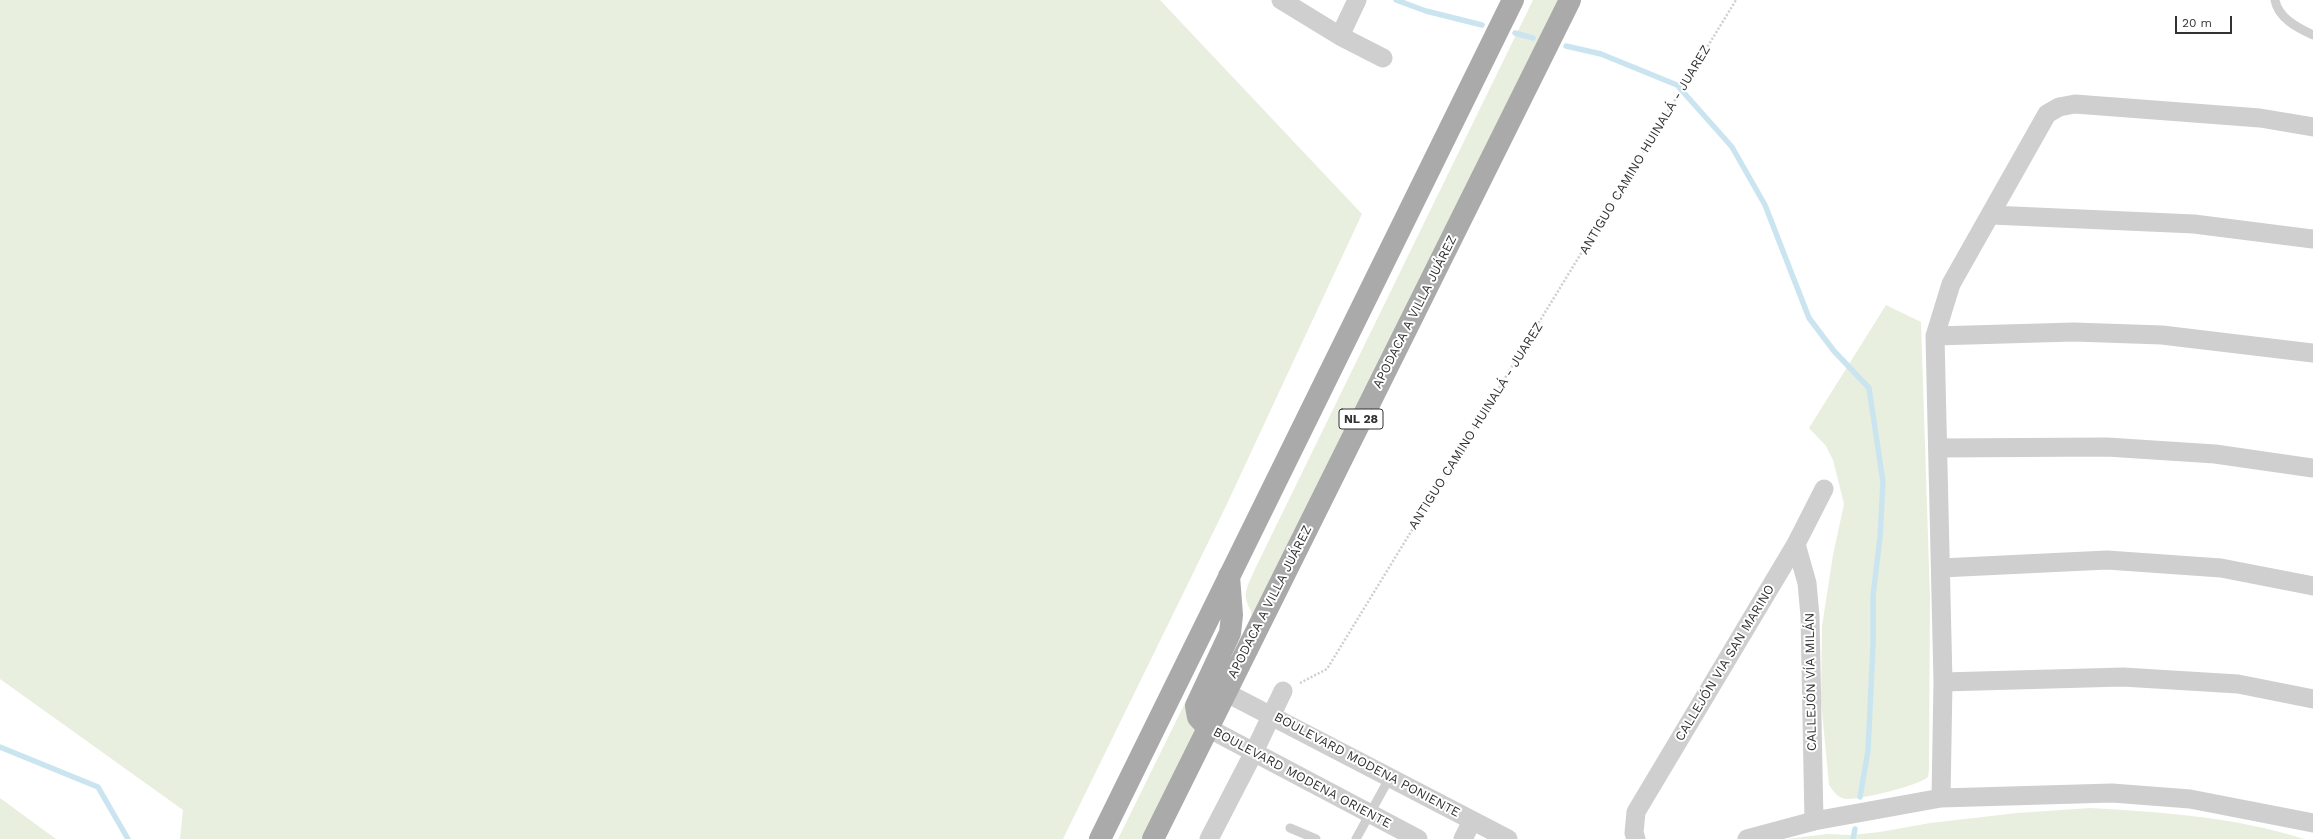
<!DOCTYPE html>
<meta charset="utf-8">
<style>
body{margin:0}
#map{position:relative;width:2313px;height:839px;overflow:hidden;background:#fff;font-family:"Work Sans",sans-serif}
canvas{display:block}
.scale{position:absolute;left:2175px;top:16px;width:57px;height:18px;box-sizing:border-box;border:2px solid #323232;border-top:0;padding-left:5px;font-size:12px;line-height:14px;white-space:nowrap;color:#323232;-webkit-text-stroke:3px #fff;paint-order:stroke}
</style>
<div id="map">
<canvas width="2313" height="839"></canvas>
<div class="scale">20 m</div>
</div>
<script>
const context = document.querySelector('canvas').getContext('2d');
context.lineJoin = 'round';
function paint(path, color) {
  context.fillStyle = color;
  context.fill(path, 'evenodd');
}
function trace(path, color, width, dash) {
  context.strokeStyle = color;
  context.lineWidth = width;
  context.lineCap = dash ? 'butt' : 'round';
  context.setLineDash(dash || []);
  context.stroke(path);
}
function write(font, color, halo, rows, align = 'center') {
  context.font = font + ' "Work Sans",sans-serif';
  context.lineWidth = 4;
  context.setLineDash([]);
  context.textBaseline = 'middle';
  context.strokeStyle = halo;
  context.fillStyle = color;
  for (const [text, x, y, turn = 0] of rows) {
    context.save();
    context.translate(x, y);
    context.rotate((+turn || 0) * Math.PI / 180);
    context.textAlign = isNaN(turn) ? turn : align;
    if (halo) context.strokeText(text, 0, 0);
    context.fillText(text, 0, 0);
    context.restore();
  }
}
paint(new Path2D(`
 M0,0H1160L1362,214L1226,506L1063,839H180L183,810L0,679Z
 M1533,0H1560L1250,626C1254,606 1249,613 1246,599C1244,590 1251,579 1254,571Z
 M1886,305L1921,322L1930,597L1929,769L1928,777C1918,786 1862,799 1848,799C1838,799 1834,792 1829,785L1821,701L1822,626L1833,555L1844,504L1833,460L1826,446L1809,428Z
 M1214,644L1198,733L1146,839H1118Z
 M0,798L56,839H0Z
 M2090,808C2162,812 2235,817 2304,839H1787L1827,834L1852,835L1880,832L1930,823L2017,813Z`), '#e9efdf');
trace(new Path2D(`
 M1396,0L1426,11L1482,25
 M1515,33L1533,38
 M1566,46L1601,54L1677,85L1732,147L1765,205L1809,318L1834,351L1869,388L1883,482L1880,537L1873,596V645L1868,751L1860,797
 M0,747L98,787L128,839
 M1853,839L1855,829`), '#cbe5f0', 5.5);
trace(new Path2D(`
 M1300,683L1327,669L1736,0`), '#cfcfcf', 2.5, [2, 2]);
trace(new Path2D(`
 M2275,0C2278,18 2298,28 2313,35
 M1290,828L1316,839
 M1356,839L1390,777`), '#cfcfcf', 9);
trace(new Path2D(`
 M1281,0L1340,36L1383,58
 M1340,36L1357,0
 M1991,215L2194,224L2313,239
 M1935,336L2074,332L2162,335L2313,353
 M1938,448L2107,447L2215,454L2313,468
 M1796,544L1807,583L1810,616L1814,821
 M1941,568L2107,560L2221,568L2313,586
 M1943,682L2123,677L2238,684L2313,699
 M1225,692L1508,839
 M1208,728L1418,839
 M1941,798L1943,682L1935,336L1951,284L2047,114L2059,107L2075,104L2260,118L2313,127
 M1209,839L1254,752L1283,691
 M1463,839L1472,821
 M1636,839L1634,833L1636,812L1796,544L1824,489
 M1747,839L1814,821L1941,798L2112,793L2190,799L2313,823`), '#cfcfcf', 19);
trace(new Path2D(`
 M1208,728L1198,717L1196,706L1230,633L1232,615L1229,576
 M1100,839L1513,0
 M1153,839L1570,0`), '#aaa', 22);
for (const [x, y, w] of [
 [1361,419,44]
]) {
  const box = new Path2D();
  box.roundRect(x - w / 2, y - 10, w, 20, 3);
  context.fillStyle = '#fff';
  context.fill(box);
  trace(box, '#323232', 1);
}
write('bold 12px', '#323232', null, [
 ["NL 28",1361,419]
]);
write('13px', '#323232', '#fff', [
 ["ANTIGUO CAMINO HUINALÁ - JUAREZ",1645,150,-59],
 ["APODACA A VILLA JUÁREZ",1415,312,-63],
 ["ANTIGUO CAMINO HUINALÁ - JUAREZ",1476,426,-58],
 ["APODACA A VILLA JUÁREZ",1270,602,-63],
 ["CALLEJÓN VIA SAN MARINO",1725,663,-59],
 ["CALLEJÓN VÍA MILÁN",1811,682,-91],
 ["BOULEVARD MODENA PONIENTE",1367,765,28],
 ["BOULEVARD MODENA ORIENTE",1302,778,28]
]);
</script>
